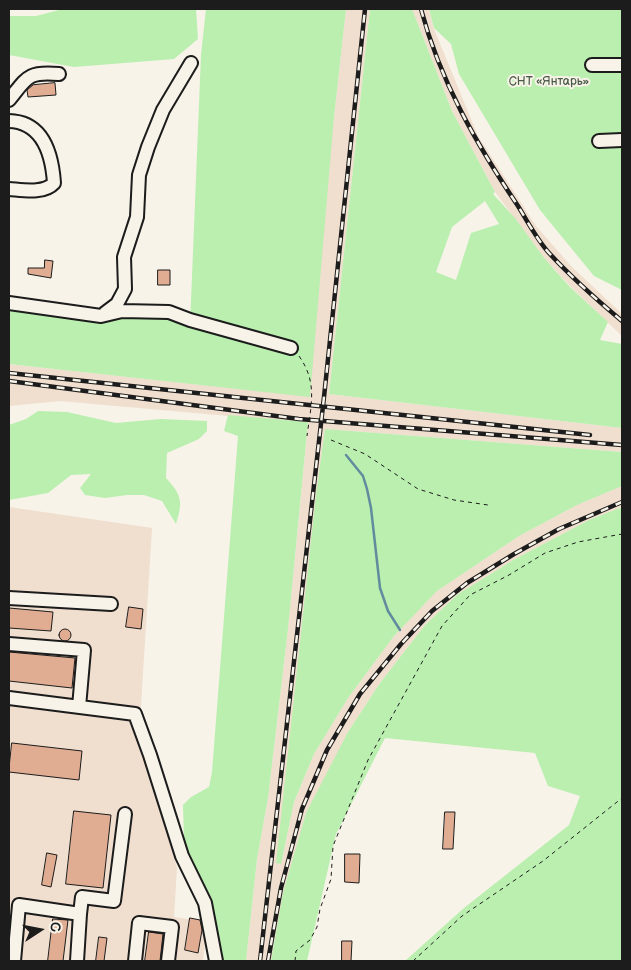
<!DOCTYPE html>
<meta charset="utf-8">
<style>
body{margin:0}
#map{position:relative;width:631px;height:970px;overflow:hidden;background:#f7f3e8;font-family:"Balsamiq Sans",sans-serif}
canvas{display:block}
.frame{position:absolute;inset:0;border:10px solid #1c1c1c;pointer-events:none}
.north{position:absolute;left:15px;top:905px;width:50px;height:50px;-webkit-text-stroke:4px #f7f3e8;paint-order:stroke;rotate:79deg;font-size:14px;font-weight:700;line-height:20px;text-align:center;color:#1c1c1c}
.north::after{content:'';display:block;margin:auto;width:18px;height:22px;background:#1c1c1c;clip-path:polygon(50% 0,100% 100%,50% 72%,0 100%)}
</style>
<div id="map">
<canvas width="631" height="970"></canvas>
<div class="frame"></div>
<div class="north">С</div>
</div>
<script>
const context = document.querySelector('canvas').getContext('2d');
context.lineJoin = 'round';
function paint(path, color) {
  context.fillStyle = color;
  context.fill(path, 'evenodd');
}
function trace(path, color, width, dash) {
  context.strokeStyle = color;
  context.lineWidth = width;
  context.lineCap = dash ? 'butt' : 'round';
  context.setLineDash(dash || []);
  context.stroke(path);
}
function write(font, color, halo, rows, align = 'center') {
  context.font = font + ' "Balsamiq Sans",sans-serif';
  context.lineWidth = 4;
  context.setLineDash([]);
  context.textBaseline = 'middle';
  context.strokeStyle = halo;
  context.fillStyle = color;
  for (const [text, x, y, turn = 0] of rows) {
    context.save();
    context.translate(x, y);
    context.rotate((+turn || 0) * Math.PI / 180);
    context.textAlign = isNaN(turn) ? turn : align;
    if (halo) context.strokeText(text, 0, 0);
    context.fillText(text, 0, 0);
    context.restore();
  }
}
paint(new Path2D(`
 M346,9H370L329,394L622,428V452L325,429L281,864L294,802L314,754L348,698L394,636L415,613L437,591L519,536L577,505L622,486V507L589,520L515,559L458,594L425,625L380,683L348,732L290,872L273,947L272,961H246L257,859L268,798L288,629L308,423L60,401L9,406V364L230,388L334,117Z
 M412,9H429L434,29L478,136L536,226L571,266L622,314V336L571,287L545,259L495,192L452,111Z
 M9,507L152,528L140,721L177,868L174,917L207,922L203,961H9Z`), '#f0dece');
paint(new Path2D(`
 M63,9H196L198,39L174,59L74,67L9,55V16H36Z
 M206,9H346L334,117L310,397L9,364V310L97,321L132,318L153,311L190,325L201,55Z
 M370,9H412L452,111L495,192L493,194L515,218L545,259L570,287L608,322L600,340L622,344V428L329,394ZM485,201L499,224L471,233L456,280L436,272L452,227Z
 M429,9H622V290L594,276L540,210L459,74L451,44L434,28Z
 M38,411L67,412L116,423L161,419L207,421V431L199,439L167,453L166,478C182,495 183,502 176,524L162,501L144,495H127L105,498L85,495L80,488L91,474L71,475L48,493L9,500V425L26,419Z
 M228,415L308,422L288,629L268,798L257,859L246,961H220L196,873L184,841L183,805L191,797L209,787L212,772L238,436L224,431Z
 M325,429L622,452V486L577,505L519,536L437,591L394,636L348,698L314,754L294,802L281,864L276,863L316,495Z
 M622,507V961H405L464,908L569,825L580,796L548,786L535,753L385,738L336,834L307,961H271L283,893L306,813L348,732L380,683L425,625L458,594L515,559L589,520Z`), '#baefb0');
trace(new Path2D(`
 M346,455L363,476L367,489L371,508L380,588L388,611L400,630`), '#628c9d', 2.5);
const building = new Path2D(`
 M55,83L56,95L28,97L27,90L33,85Z
 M45,260L53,261L51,278L28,274V268H44Z
 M158,270H170V285H158Z
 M129,607L143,609L141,629L126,627Z
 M9,608L53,612L51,631L9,628Z
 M59 635a6 6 0 1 1 12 0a6 6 0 1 1-12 0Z
 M9,652L75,658L72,688L9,681Z
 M12,743L82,751L79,780L9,772Z
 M74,811L111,815L103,888L66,884Z
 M445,812H455L453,849H443Z
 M47,853L57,855L51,887L42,885Z
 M345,854H360L359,883L345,882Z
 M190,918L200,920L202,930L198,953L185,950Z
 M53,919L68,920L63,961H48Z
 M149,932L163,934L160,961H145Z
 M99,937L107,938L104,961H96Z
 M342,941H352L351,961H342Z`);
paint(building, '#e0ad93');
trace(building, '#1c1c1c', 1);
const minor = new Path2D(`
 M592,65H622
 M9,100C27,78 27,71 59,74
 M9,121C43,122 52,154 54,183C44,194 23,190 9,189
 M599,141L622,140
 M9,303L101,316L122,311L169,312L190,320L291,348
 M105,313L117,304L125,289L124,257L137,217L139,175L148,147L163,110L191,63
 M9,598L111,604
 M9,644L84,650L79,707
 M9,698L135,714L150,755L182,856L205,903L216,961
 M80,914L82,897L114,901L125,814
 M14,961L19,905L80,914L77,961
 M135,961L139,923L172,927L168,961`);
trace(minor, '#1c1c1c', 16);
trace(new Path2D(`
 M299,356C318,383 311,405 307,436
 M331,440L365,454L418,489L454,500L488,505
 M295,961L296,951L310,940L317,927L320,909L331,879L333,846L368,760L442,626L470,595L509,575L545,553L578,542L622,534
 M413,961L462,916L543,861L622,798`), '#1c1c1c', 1, [4, 4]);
trace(minor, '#f7f3e8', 12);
const rail = new Path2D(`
 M421,9C440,81 477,145 518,206C528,222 537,240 550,254C572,278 597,300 622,321
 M9,373L590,435
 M9,381L299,419L622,445
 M260,961L324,397L365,9
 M268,961L281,888L302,809L327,750L360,694L401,644L432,611L467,583L514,554L559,529L622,502`);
trace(rail, '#1c1c1c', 4.5);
trace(rail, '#f7f3e8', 2.5, [8]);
write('12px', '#4b5b48', '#f7f3e8', [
 ["СНТ «Янтарь»",549,82]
]);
</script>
